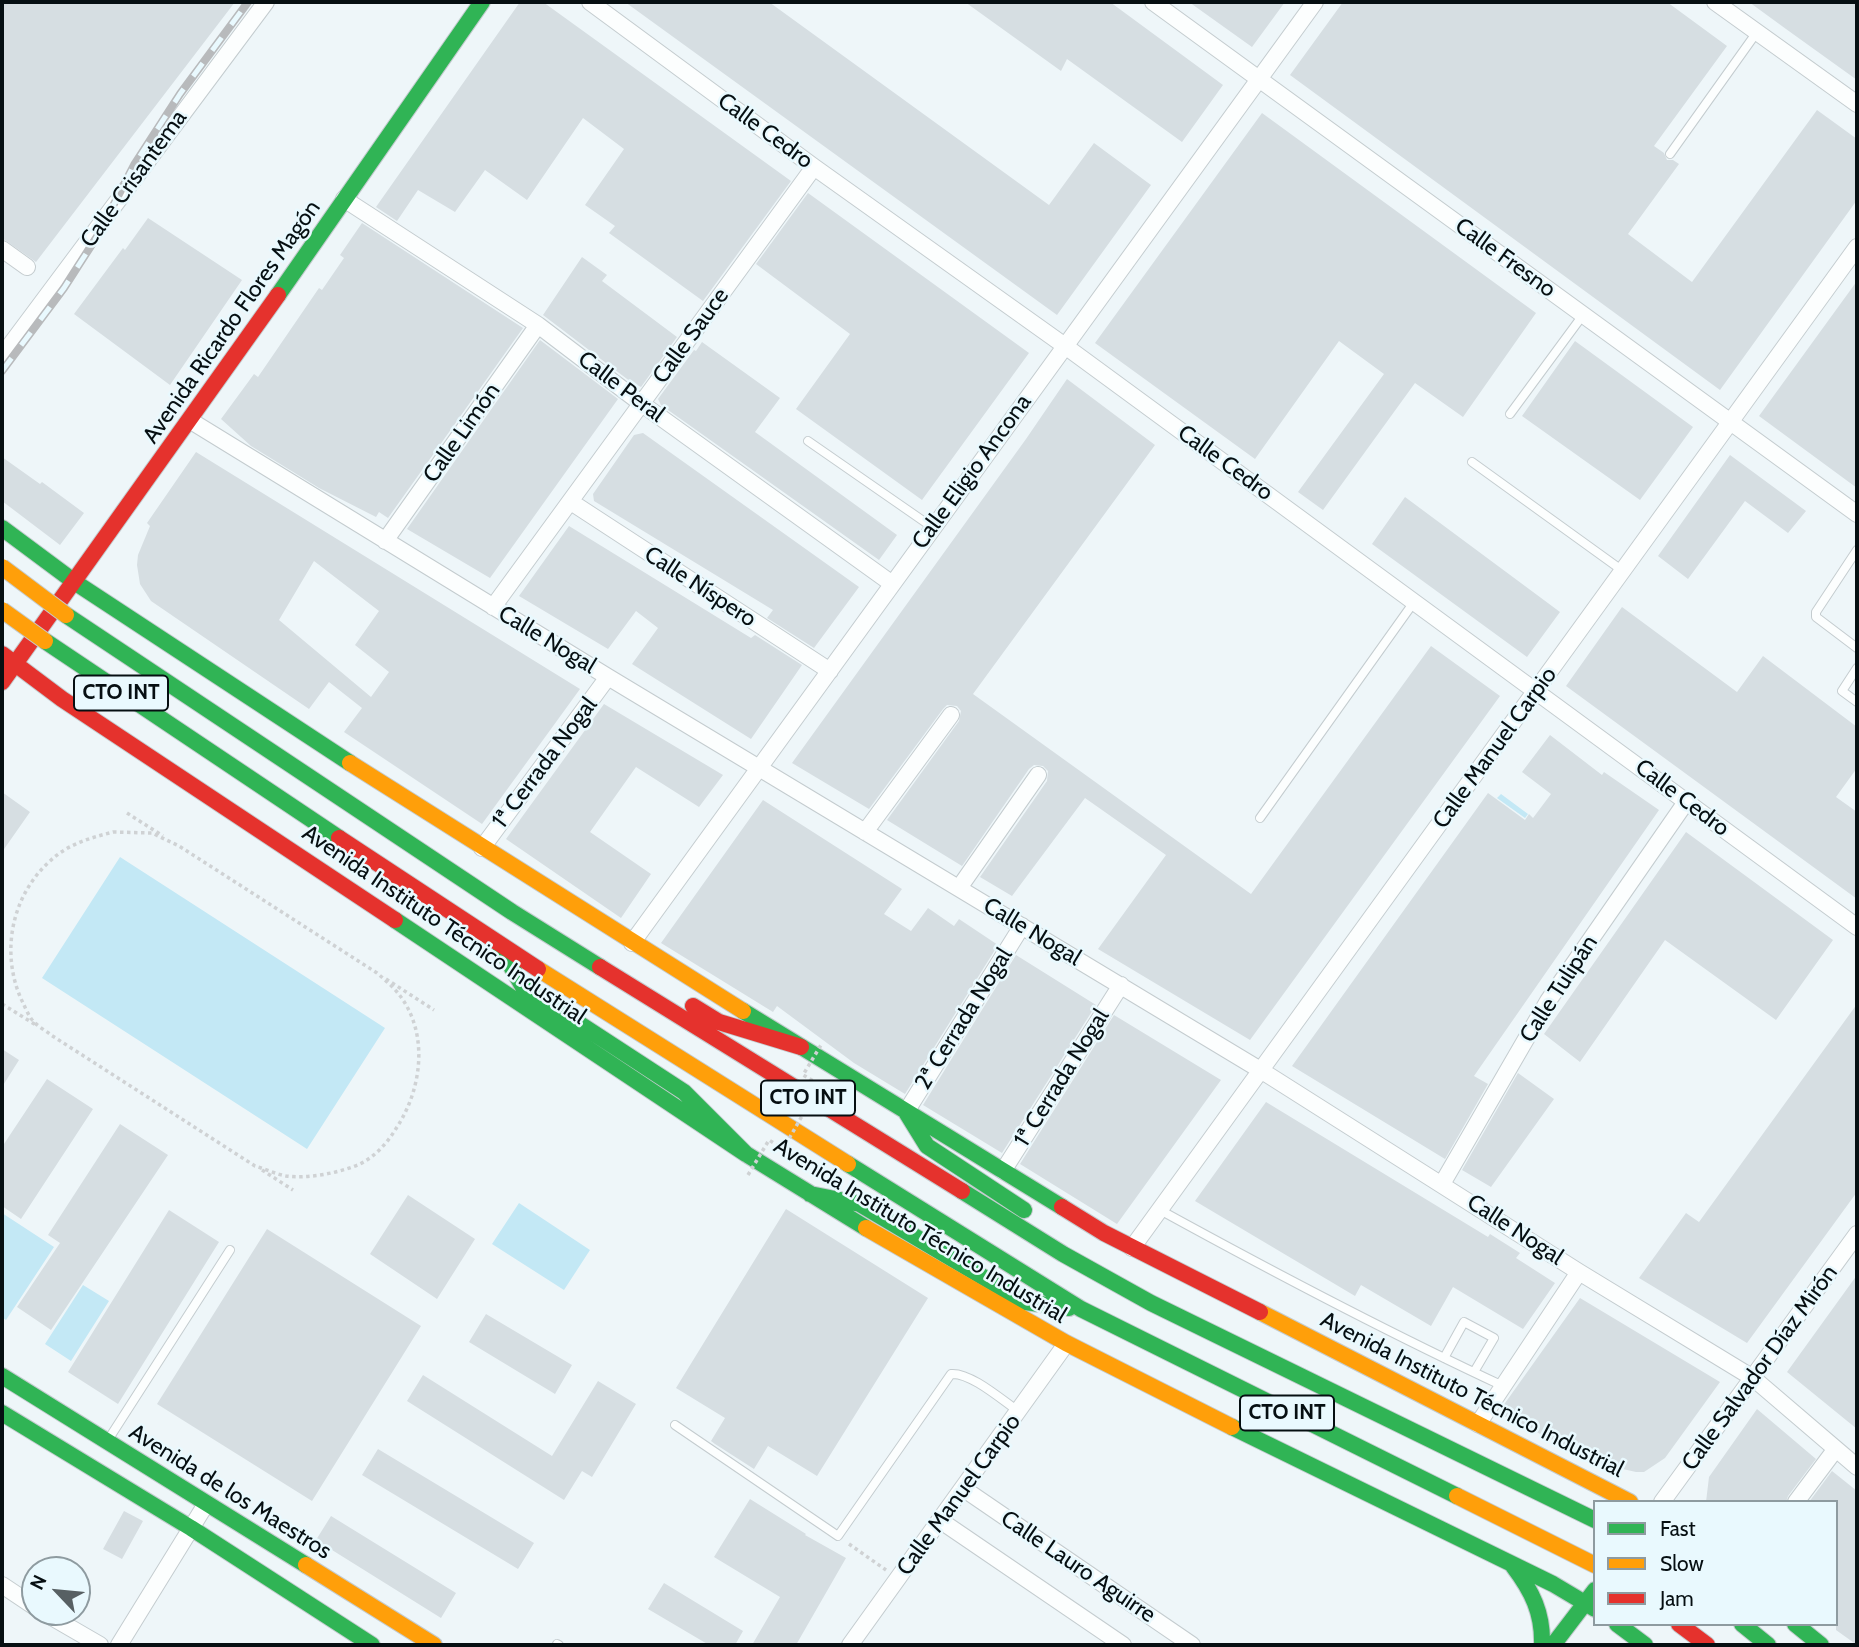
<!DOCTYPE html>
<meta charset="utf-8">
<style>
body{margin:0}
#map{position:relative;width:1859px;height:1647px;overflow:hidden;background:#eef6f9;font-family:Cabin,sans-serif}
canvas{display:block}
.frame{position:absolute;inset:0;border:4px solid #060f12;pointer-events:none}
.legend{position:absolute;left:1593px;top:1500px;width:245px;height:126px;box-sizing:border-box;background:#e9f9fe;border:2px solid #8e9ba0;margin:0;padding:9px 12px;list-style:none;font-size:21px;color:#060f12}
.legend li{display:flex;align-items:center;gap:14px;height:35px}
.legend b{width:35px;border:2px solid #8e9ba0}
.north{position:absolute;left:21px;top:1556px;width:70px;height:70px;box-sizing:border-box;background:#e9f9fe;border:2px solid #8e9ba0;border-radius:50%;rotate:296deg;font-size:19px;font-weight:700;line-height:28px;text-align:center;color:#060f12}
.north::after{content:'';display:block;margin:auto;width:24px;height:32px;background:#576063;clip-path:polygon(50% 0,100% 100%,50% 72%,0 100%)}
</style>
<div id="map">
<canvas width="1859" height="1647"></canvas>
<div class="frame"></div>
<ul class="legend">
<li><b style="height:9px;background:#30b455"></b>Fast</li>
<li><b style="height:9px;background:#ff9f0a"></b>Slow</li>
<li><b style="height:9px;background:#e5322d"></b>Jam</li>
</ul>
<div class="north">N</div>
</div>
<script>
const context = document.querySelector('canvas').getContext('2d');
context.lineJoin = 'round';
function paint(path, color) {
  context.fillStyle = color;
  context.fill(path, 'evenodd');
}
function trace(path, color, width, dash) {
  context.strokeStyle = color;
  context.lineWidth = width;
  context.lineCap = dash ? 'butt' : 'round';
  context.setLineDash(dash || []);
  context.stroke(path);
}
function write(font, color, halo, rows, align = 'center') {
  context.font = font + ' Cabin,sans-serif';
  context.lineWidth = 5;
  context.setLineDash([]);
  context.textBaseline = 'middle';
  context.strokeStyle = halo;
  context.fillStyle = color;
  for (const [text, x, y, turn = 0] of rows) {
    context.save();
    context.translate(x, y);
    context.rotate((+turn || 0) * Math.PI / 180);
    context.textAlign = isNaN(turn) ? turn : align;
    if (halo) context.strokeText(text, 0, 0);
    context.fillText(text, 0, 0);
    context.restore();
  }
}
paint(new Path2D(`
 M1501,794L1528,814L1525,818L1497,798Z
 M120,857L385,1028L307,1149L42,978Z
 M519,1203L590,1250L564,1290L492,1244Z
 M2,1213L54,1247L6,1320L2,1317Z
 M83,1285L109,1301L71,1361L45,1344Z`), '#c3e8f5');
paint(new Path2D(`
 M2,2H235L36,262L2,238Z
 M520,2H543L791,181L703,301L609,233L615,226L585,205L624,149L583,118L527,200L485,170L455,212L418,190L397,221L376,207Z
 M625,2H769L1049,205L1094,143L1151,185L1057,315Z
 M965,2H1110L1223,85L1182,142L1067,59L1061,71Z
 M1189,2H1285L1252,47Z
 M1343,2H1667L1727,46L1654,146L1664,153L1667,160H1673L1679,164L1628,234L1692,282L1817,110L1857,139V200L1720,390L1290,75Z
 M1749,2H1857V80L1786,29Z
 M1262,113L1536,313L1463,417L1415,383L1323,510L1298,492L1384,374L1339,341L1255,459L1095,343Z
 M808,193L1029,353L922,500L796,409L850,334L756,264Z
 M148,218L242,280L170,385L74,314L123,248L125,250Z
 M362,223L523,328L388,518L379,512L376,517L319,488L251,446L221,419L254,374L258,377L319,288L322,290L344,258L340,255Z
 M582,257L607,275L602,281L677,337L641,387L631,382L543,315Z
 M1857,281V488L1759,416Z
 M540,340L618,399L490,578L407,529Z
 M1575,341L1693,427L1640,500L1522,416Z
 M702,342L780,398L755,432L897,535L879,560L661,405L658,399L694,350L696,351Z
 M1067,379L1155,445L973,694L1251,894L1431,646L1500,696L1250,1040L1098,949L1166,855L1085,798L1012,896L980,877L1047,781L1048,771L1043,766L1034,765L1029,769L962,866L887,820L959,721L961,711L957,706L947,705L943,709L869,809L792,763L1026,439Z
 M643,433L859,587L814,648L767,618L773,610L594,501L593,494L634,435Z
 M196,452L580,689L482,824L344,732L362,708L329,682L309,709L151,601L140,584L137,565L138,555L150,526L147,523ZM314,561L379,611L355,645L389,672L371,697L279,620Z
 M1730,455L1806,511L1788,533L1745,501L1688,579L1658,556Z
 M2,457L40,484L42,482L84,513L60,545L2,501Z
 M1405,497L1560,612L1527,657L1372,544Z
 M569,526L751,638L755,635L802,665L751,739L632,664L658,628L636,611L608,649L519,596Z
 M1622,607L1737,692L1763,656L1857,727V768L1836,797L1857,812V899L1566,686Z
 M604,704L723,775L699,807L636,767L590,832L651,874L621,918L506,839Z
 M1550,735L1602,775L1604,772L1659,810L1474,1076L1488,1084L1445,1159L1292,1066L1488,793L1525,820L1529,814L1533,818L1551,794L1522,772Z
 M2,792L30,812L2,852Z
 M763,800L902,889L884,914L911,931L928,908L954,926L959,919L998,945L905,1094L854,1063L777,1006L773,1012L661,943Z
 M1686,832L1833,940L1776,1020L1665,940L1580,1062L1544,1034Z
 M1016,955L1096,1005L1002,1153L923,1105Z
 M1857,1004V1192L1747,1343L1639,1278L1686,1213L1699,1222Z
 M1114,1015L1221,1080L1117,1224L1020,1164Z
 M2,1049L19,1060L2,1087Z
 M1518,1073L1554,1099L1491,1187L1462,1170Z
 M47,1079L93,1109L21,1219L2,1206V1147Z
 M1266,1102L1488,1237L1490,1234L1520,1253L1516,1258L1555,1283L1523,1329L1453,1287L1431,1326L1361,1285L1355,1296L1195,1201Z
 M120,1124L168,1155L51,1330L17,1307L60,1243L48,1235Z
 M408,1195L475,1239L437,1299L370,1254Z
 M786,1209L928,1298L817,1476L768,1446L754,1469L715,1444L711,1441L725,1418L676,1388Z
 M169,1210L219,1242L118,1404L68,1372Z
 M267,1229L421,1326L312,1501L157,1404Z
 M1857,1275V1429L1787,1372Z
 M1580,1298L1720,1382L1665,1458L1644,1472H1636L1601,1464L1498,1413Z
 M486,1314L572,1365L555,1394L469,1342Z
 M423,1375L552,1456L598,1381L636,1404L592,1477L582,1471L564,1500L407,1401Z
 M1757,1409L1816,1459L1788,1496L1786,1502H1706L1709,1477Z
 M378,1449L534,1543L518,1569L362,1475Z
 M1832,1471L1857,1491V1645L1836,1630V1502H1809Z
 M750,1499L806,1534L805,1535L846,1558L796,1645H752L780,1597L714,1557Z
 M124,1511L143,1521L122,1559L103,1549Z
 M331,1516L456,1593L441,1618L316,1540Z
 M664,1583L743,1631L735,1645H709L648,1609Z`), '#d6dee2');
const lane = new Path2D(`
 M1670,154L1757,32
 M1510,414L1583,315
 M808,441L932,527
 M1472,462L1623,571
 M1857,550L1816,612V617L1857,648
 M1857,668L1842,691L1857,702
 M1260,818L1414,602
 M1160,1210C1273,1272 1387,1332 1503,1386
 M1444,1358L1464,1322L1494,1338L1474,1372
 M675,1425L838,1536L951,1374C970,1372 1002,1400 1018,1411
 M108,1440L230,1250
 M557,1644L559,1645`);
const street = new Path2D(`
 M590,2L814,167L1065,346L1857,927
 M1153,2L1857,514
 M1715,2L1857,104
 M344,199L538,325L642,404L891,583
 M2,249L27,267
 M2,356L266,2
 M191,421L608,677L1262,1071L1579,1272L1753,1378L1857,1467
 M571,502L830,671
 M385,541L538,325
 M493,607L814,167
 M865,832L951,715
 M482,848L608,677
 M959,888L1038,775
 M632,943L1315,2
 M906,1112L1022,926
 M1003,1171L1121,985
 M1442,1184L1548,1001L1686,802
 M1132,1248L1857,247
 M1478,1424L1579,1272
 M964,1489L1192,1645
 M1662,1502L1857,1234
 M1796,1502L1835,1450
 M941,1521L1123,1645
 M2,1585L35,1607
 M43,1612L100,1645
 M119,1645L206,1504
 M850,1645L1066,1344`);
const fast = new Path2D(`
 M278,295L482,2
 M2,528L76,583L350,763
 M66,615L512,912L600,967
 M45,641L339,838
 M395,920L746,1154L866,1228
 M501,949L523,987L684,1092L746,1154
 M743,1011L1062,1207
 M906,1112L927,1146L1024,1210
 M848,1164L1081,1309L1457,1496
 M962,1191L1063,1254L1151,1303L1595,1520
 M810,1194L860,1204L1025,1302L1069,1308
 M2,1376L306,1565
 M2,1413L191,1528L372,1645
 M1232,1427L1553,1584L1595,1609
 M1513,1566C1532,1591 1543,1613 1542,1645
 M1617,1624L1645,1645
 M1742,1624L1768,1645
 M1795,1624L1821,1645
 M1553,1645L1595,1590`);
const slow = new Path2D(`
 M350,763L743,1011
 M538,969L848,1164
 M866,1228L1066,1343L1232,1427
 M1260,1312L1630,1502
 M1457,1496L1595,1565
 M306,1565L434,1645`);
const jam = new Path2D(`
 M2,654L62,699L395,920
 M2,682L278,295
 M339,838L538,969
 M600,967L962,1191
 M693,1006L719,1022L801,1047
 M1062,1207L1104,1233L1260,1312
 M1679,1624L1707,1645`);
trace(lane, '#c4cccf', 10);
trace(street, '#c4cccf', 18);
trace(fast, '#c4cccf', 18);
trace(slow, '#c4cccf', 18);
trace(jam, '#c4cccf', 18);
trace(new Path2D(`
 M127,813L163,836
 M113,832L152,833L179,846L377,973C384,979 391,985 397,992C429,1030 423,1087 397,1127C388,1142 376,1156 360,1164C339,1173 308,1179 286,1176C276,1174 265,1169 255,1166L51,1035C46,1031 39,1027 34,1022C29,1017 26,1009 23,1003C0,956 10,897 50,861C68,844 90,838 113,832Z
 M386,979L434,1010
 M2,1004L36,1025
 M262,1170L293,1190
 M849,1544L886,1570`), '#cfd2d4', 3.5, [3.5, 3.5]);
trace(lane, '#fcfefe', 8);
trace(street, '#fcfefe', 16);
trace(fast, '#30b455', 16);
trace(slow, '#ff9f0a', 16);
trace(jam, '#e5322d', 16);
const rail = new Path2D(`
 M2,371L64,288L98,235L134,165L180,94L248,2`);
trace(rail, '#b8babc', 8);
trace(rail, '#e9f9fe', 5, [16]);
const slowBridge = new Path2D(`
 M2,567L66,615
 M2,610L45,641`);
trace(slowBridge, '#c4cccf', 18, []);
trace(new Path2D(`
 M748,1175L769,1140L783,1149L820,1085L803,1075L821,1045`), '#cfd2d4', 3.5, [3.5, 3.5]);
trace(slowBridge, '#ff9f0a', 16);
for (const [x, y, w] of [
 [121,693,94],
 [808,1098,94],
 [1287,1413,94]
]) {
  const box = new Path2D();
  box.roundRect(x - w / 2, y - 17.5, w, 35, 5);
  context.fillStyle = '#e9f9fe';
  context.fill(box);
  trace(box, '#060f12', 2);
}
write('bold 21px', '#060f12', null, [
 ["CTO INT",121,693],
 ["CTO INT",808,1098],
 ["CTO INT",1287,1413]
]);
write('23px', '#060f12', '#e9f9fe', [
 ["Calle Cedro",765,131,36],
 ["Calle Crisantema",134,179,-54],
 ["Calle Fresno",1505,258,36],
 ["Avenida Ricardo Flores Magón",232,322,-55],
 ["Calle Sauce",691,336,-54],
 ["Calle Peral",621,387,37],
 ["Calle Limón",462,433,-55],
 ["Calle Cedro",1225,463,36],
 ["Calle Eligio Ancona",972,472,-54],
 ["Calle Níspero",700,587,33],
 ["Calle Nogal",547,640,31],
 ["Calle Manuel Carpio",1495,748,-54],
 ["1ª Cerrada Nogal",545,763,-53],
 ["Calle Cedro",1682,798,37],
 ["Avenida Instituto Técnico Industrial",444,925,34],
 ["Calle Nogal",1032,932,31],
 ["Calle Tulipán",1559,989,-57],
 ["2ª Cerrada Nogal",964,1019,-58],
 ["1ª Cerrada Nogal",1062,1078,-58],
 ["Calle Nogal",1515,1230,33],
 ["Avenida Instituto Técnico Industrial",920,1231,31],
 ["Calle Salvador Díaz Mirón",1760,1368,-54],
 ["Avenida Instituto Técnico Industrial",1472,1395,27],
 ["Avenida de los Maestros",230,1492,32],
 ["Calle Manuel Carpio",959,1495,-54],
 ["Calle Lauro Aguirre",1078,1567,34]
]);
</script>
